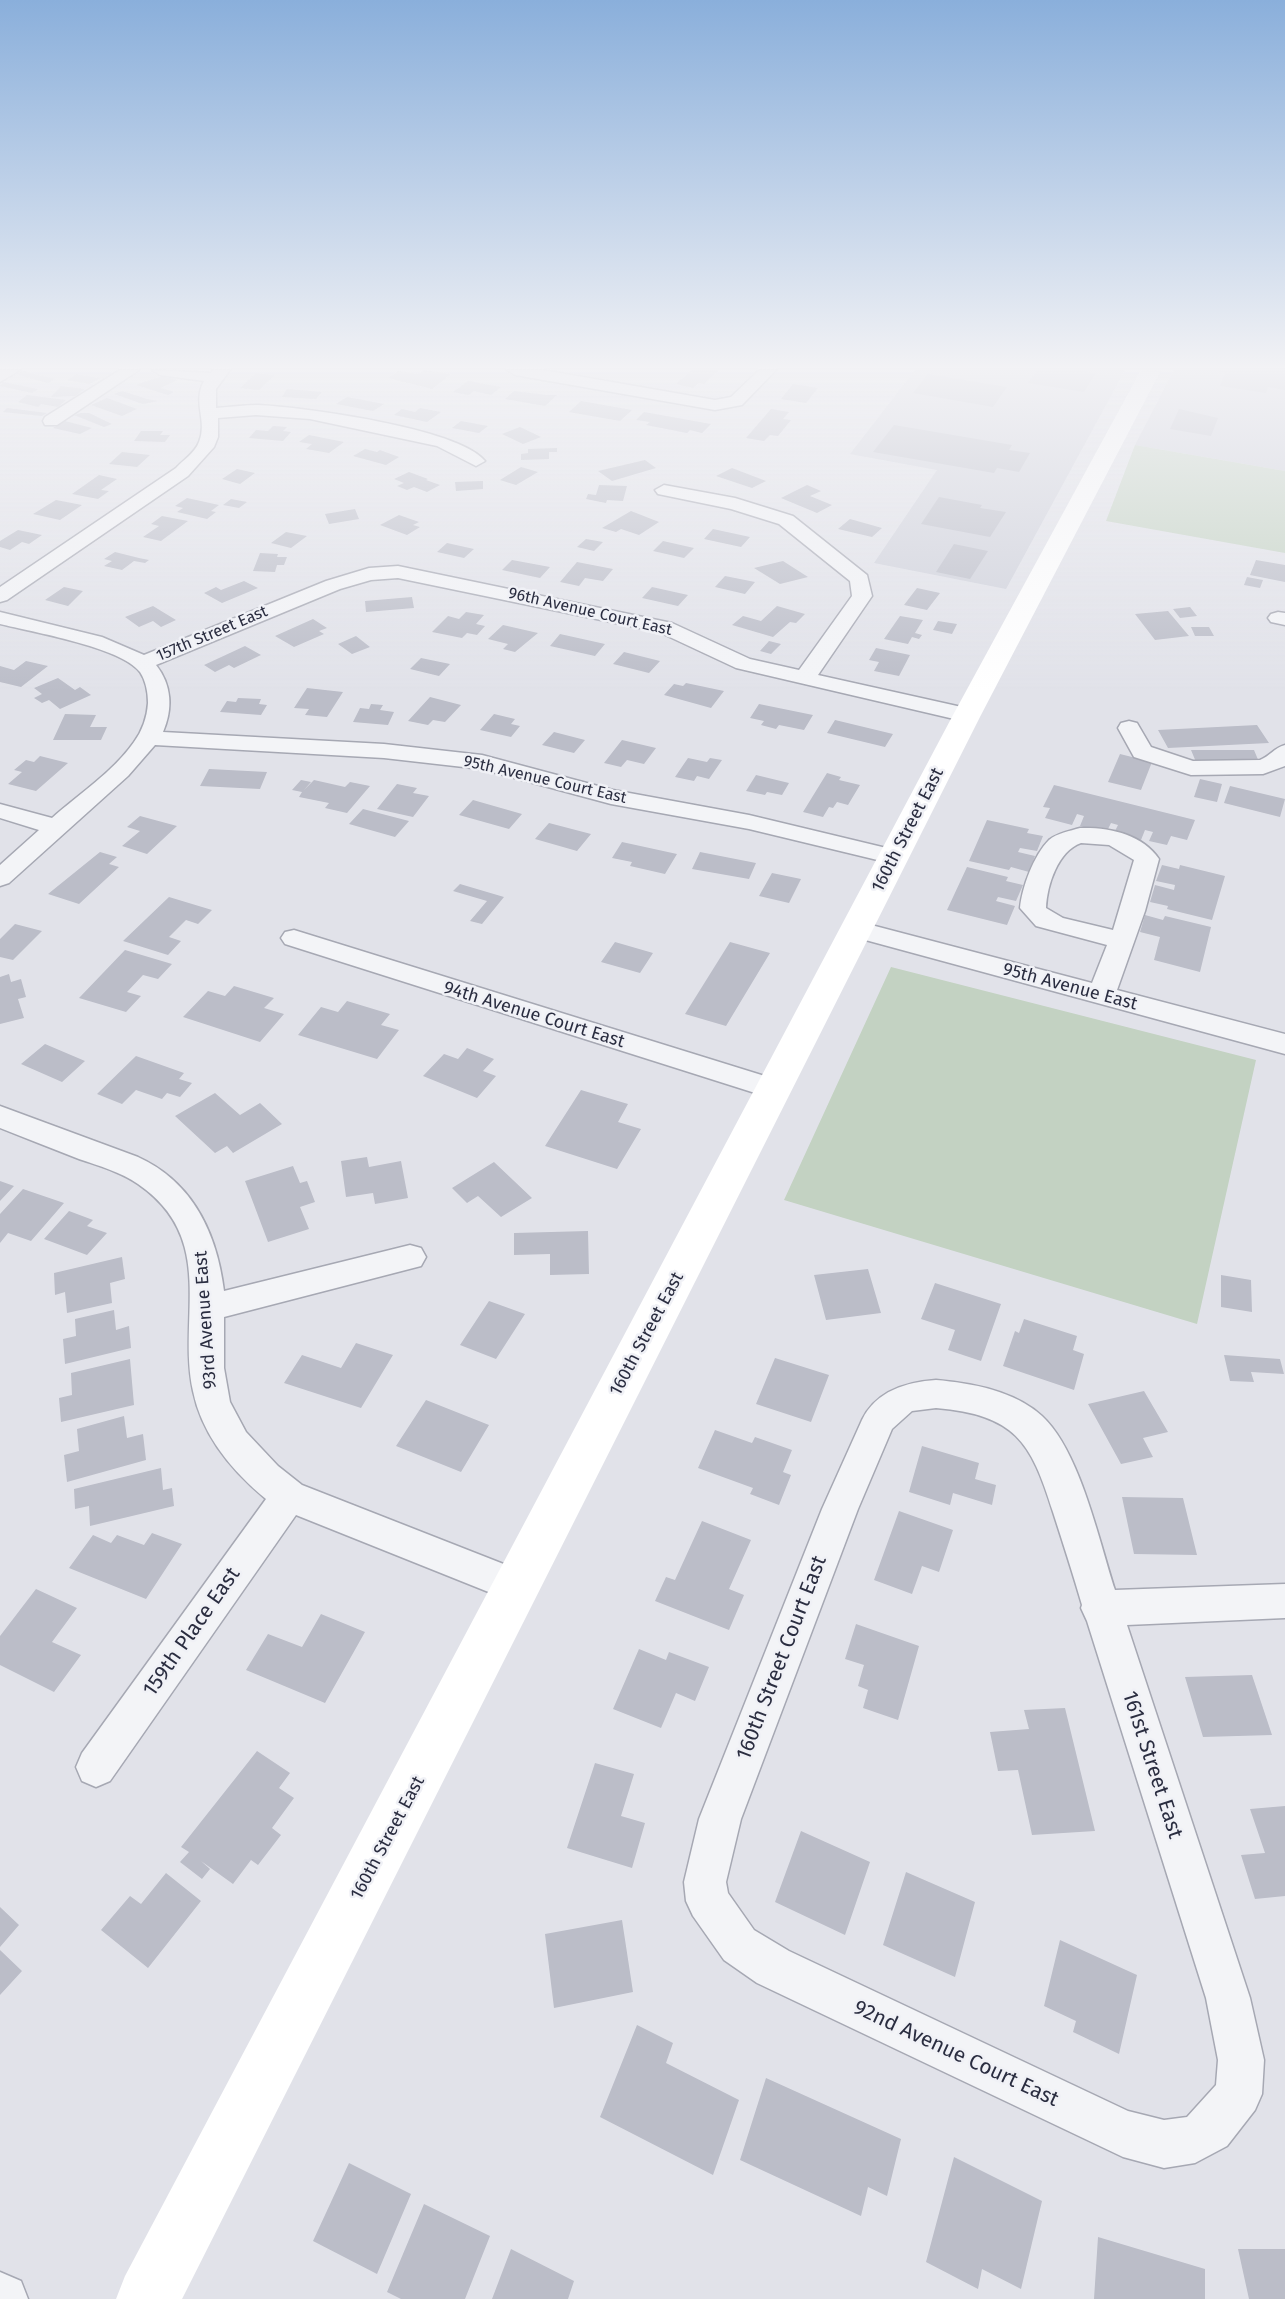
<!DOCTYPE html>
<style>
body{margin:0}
canvas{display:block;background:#e1e2e9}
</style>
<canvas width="1285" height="2299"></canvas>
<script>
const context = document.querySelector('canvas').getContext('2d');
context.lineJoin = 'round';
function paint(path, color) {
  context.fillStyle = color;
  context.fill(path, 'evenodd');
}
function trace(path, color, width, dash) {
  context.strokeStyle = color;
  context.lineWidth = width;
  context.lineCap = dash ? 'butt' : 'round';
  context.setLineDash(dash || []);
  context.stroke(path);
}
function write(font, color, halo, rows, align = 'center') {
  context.font = font + ' "Fira Sans",sans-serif';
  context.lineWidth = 5;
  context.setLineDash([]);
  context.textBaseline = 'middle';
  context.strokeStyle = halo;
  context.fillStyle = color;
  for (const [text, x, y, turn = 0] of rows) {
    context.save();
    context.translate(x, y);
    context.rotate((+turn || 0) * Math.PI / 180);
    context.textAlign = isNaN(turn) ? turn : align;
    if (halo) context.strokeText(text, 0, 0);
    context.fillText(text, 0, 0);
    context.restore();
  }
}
paint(new Path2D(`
 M915,370H1125L1006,589L874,563L937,470L850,454Z
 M1174,370H1285V471L1135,445Z`), '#cfd1db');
paint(new Path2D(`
 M1135,445L1285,471V553L1106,521Z
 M891,967L1256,1060L1197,1324L784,1200Z`), '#c3d2c2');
paint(new Path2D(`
 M424,370L451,374L432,389L389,378L398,371L419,374Z
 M692,370H719L704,384L699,383L693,388L676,384Z
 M1037,370H1078L1096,373L1084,392L1028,383Z
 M1221,370H1285V390L1268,387L1266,393L1220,386L1225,373L1220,372Z
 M23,371L55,379L48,383L16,374Z
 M256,373L275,375L259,390L240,388Z
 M76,374L100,378L90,384L67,380Z
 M928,374L1007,387L993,407L913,393Z
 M162,376L177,380L161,388L174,392L168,395L136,385Z
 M468,381L501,387L491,395L474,391L469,395L453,392Z
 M3,382L38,389L32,393L0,386Z
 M793,384L818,388L806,403L781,399Z
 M61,386L85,389L75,396L51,397Z
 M287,389L322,392L316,399L282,397Z
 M122,391L147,399L158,401L143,404L114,394Z
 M514,391L547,395H557L545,406L505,399Z
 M27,395L66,400L58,407L41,404L38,407L18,402Z
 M347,397L384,404L373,411L336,404Z
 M107,398L137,409L122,416L91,405Z
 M581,401L632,410L620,421L569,412Z
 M7,408L47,413L42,416L3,412Z
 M420,408L441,412L427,422L394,415L402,409L415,412Z
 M771,409L789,412L783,419L791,420L778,436L770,435L764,441L746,438Z
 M1179,409L1218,418L1211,436L1170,429Z
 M644,412L711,424L702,433L690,430L687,433L646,425L650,422L636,420Z
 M81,413H89L112,424L104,427L74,415Z
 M65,421L92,428L80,434L53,428Z
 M461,421L488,426L479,433L452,428Z
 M894,425L1012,445L1009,450L1030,453L1019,472L997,468L994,473L873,452Z
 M273,426L287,427L283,431L291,432L283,441L249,438L256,430L268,431Z
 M520,427L541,437L523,444L502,434Z
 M141,431H163L160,435H170L165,442L134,441Z
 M309,435L344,442L329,453L306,449L312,444L299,442Z
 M557,448V452H549V459L521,460V454L528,453V449Z
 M365,449L377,452L380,450L399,457L386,465L353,456Z
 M122,452L150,455L137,467L109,464Z
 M645,460L656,468L612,481L598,471Z
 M521,467L538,472L516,485L500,480Z
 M732,468L766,481L752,488L716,476Z
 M237,469L255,473L240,484L222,479Z
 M409,472L428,479L426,480L440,485L427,492L414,487L407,490L397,486L404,483L394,479Z
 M99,475L117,479L101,490L109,491L98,499L72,494Z
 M483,481V489L456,491L455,482Z
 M599,485L627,486L623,501L607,500L606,503L586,499L588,494L596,495Z
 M807,485L821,491L810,496L832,505L817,513L781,498Z
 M939,497L982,505L980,508L1006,512L990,537L921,524Z
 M187,498L219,505L211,511L216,512L207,519L177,512L183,508L175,506Z
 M231,499L247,502L239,508L223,505Z
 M56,500L82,505L60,520L33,514Z
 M355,509L359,519L329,524L325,514Z
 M631,511L659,522L639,535L621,529L616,532L602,528Z
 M399,515L419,522L413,525L420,527L407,535L380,525Z
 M162,516L188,521L161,541L143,537L159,526L151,524Z
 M850,519L882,528L872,537L838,529Z
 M713,529L750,537L741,547L704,539Z
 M18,530L42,535L29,544L22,542L10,550L0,547V541Z
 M286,532L307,536L291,548L271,543Z
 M586,539L603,542L594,551L577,547Z
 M663,541L694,548L684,558L653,551Z
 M447,543L474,549L464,558L437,552Z
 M954,544L988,551L970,579L936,572Z
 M115,552L139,558L149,560L145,563L134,561L122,570L104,566L112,561L104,559Z
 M260,553L278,554L277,557H287L284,565H277L275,572L253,571Z
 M512,560L550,567L540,578L502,570Z
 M1256,560L1285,565V582L1250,575Z
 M783,561L808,577L780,584L754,568Z
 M577,562L613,569L603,581L585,578L579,586L560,582Z
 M725,576L755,582L745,594L715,587Z
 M1247,577L1263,580L1260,588L1244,585Z
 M244,581L258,588L222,603L204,593L216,587L221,590Z
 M64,587L83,591L68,606L45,600Z
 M652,587L688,595L678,606L642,598Z
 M917,588L940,593L927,610L904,605Z
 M412,597L414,608L366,612L365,601Z
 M153,606L176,620L161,627L153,621L139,627L125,617Z
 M777,606L805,614L796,623L790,622L773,637L732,625L743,616L761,621Z
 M1190,607L1197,616L1180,618L1173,609Z
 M1168,611L1189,636L1155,640L1135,614Z
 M466,612L484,615L476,624L485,626L477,635L467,633L462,638L432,632L448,616L459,619Z
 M900,616L923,620L915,633L922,635L919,639L912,637L908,644L884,639Z
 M313,619L327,628L319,631L324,634L294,647L275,636Z
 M938,621L957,624L952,634L933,630Z
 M503,625L538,633L515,652L503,649L508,644L488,639Z
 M1191,627H1209L1214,636H1195Z
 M560,634L605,644L595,656L550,646Z
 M356,636L370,647L352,654L338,644Z
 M769,641L781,644L771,654L760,651Z
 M245,646L261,655L234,668L229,665L215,672L204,665Z
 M876,648L910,655L899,676L874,671L879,662L869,660Z
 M624,652L660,661L649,673L613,664Z
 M421,658L450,664L439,676L410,669Z
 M26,661L48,666L21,687L0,682V666L14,670Z
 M58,678L75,690L80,687L91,695L60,709L49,700L42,703L34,698L42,694L34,688Z
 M686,683L724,691L711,708L664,695L674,684L683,686Z
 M307,688L343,692L327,717L305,715L309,709L294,708Z
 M430,697L461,705L445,722L433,720L428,725L408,721Z
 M238,698L261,699L259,704L267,705L261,715L220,712L227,701L236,702Z
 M371,704L383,705L380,710L394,712L388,725L353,722L360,708L369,709Z
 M759,704L813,715L804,730L779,725L776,729L761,725L764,721L750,718Z
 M65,714L96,715L90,727H107L101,740H53Z
 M494,714L515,719L511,724L520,726L511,737L480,730Z
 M835,720L893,734L885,747L827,733Z
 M1257,725L1269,743L1168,748L1158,730Z
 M554,732L585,740L574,753L542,745Z
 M622,740L656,748L644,764L627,760L621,767L604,763Z
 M1191,750H1254L1259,762H1196Z
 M1120,754L1152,762L1141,790L1108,782Z
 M40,756L68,763L36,791L8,784L22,772L14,770L26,760L34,762Z
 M688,758L707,762L710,758L722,760L709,779L697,776L694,781L675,777Z
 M209,769L267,772L260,789L200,786Z
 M827,773L841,777L839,780L860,785L848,805L837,802L833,808L829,807L823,817L803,812Z
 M756,775L789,783L782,795L767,792L765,795L746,791Z
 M1200,779L1222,784L1217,802L1194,797Z
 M301,780L311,782L304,790L314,780L345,787L350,782L370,786L347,813L325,808L329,803L299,797L302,792L292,790Z
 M397,784L417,788L413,793L429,796L413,817L377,809Z
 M1054,785L1195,820L1187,840L1171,836L1167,845L1149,841L1153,832L1145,830L1141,840L1114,833L1118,825L1111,823L1106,833L1080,826L1084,816L1077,814L1072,825L1045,818L1050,808L1043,807Z
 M1230,786L1285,799L1280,817L1224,803Z
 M473,800L522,814L509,829L459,815Z
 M363,809L409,821L395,837L349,824Z
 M140,816L177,826L147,854L122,846L140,831L127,827Z
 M987,820L1029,829L1027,833L1043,836L1037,851L1020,848L1018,852L1035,856L1029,872L1011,867L1009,870L969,861Z
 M549,823L591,834L577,851L535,839Z
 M622,842L677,854L665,874L630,866L632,862L612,858Z
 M100,852L117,857L109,864L119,867L79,904L48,894Z
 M700,852L756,863L749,879L692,869Z
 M1162,865L1179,869L1180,865L1225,876L1212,920L1167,909L1168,906L1150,902L1155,885L1174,890L1175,885L1156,881Z
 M967,867L1008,877L1006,881L1023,885L1016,901L998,897L996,901L1015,906L1007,925L947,910Z
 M772,873L801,879L789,903L759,896Z
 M460,884L504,897L482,924L470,921L487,901L453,891Z
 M169,897L212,910L198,924L186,920L169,937L181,941L168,955L123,941Z
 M1145,915L1163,920L1165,916L1211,927L1200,972L1154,960L1160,937L1140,932Z
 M15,924L42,931L13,960L0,957V939Z
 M615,942L653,953L640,973L601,962Z
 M730,942L770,953L726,1026L685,1014Z
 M125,950L172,964L158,979L143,975L127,992L141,996L126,1012L79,998Z
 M9,974L11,982L21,979L26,997L18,999L24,1018L0,1024V977Z
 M234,986L274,998L264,1008L284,1014L260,1042L183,1017L208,991L225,996Z
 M347,1001L390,1014L381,1025L399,1030L377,1059L298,1035L321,1007L338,1012Z
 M45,1044L85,1061L62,1082L21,1064Z
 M467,1048L494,1059L483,1071L496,1076L477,1098L423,1076L444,1054L458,1059Z
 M136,1056L184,1073L179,1079L192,1083L180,1097L167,1093L162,1099L136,1090L122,1104L97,1094Z
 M581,1090L628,1104L618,1122L641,1129L617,1169L545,1146Z
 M215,1093L240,1115L260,1103L282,1124L233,1153L227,1146L215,1153L175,1116Z
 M367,1157L369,1167L401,1161L408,1198L375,1204L373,1193L346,1197L341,1161Z
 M494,1162L532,1198L501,1217L478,1196L467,1203L452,1188Z
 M293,1166L300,1183L307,1181L315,1202L300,1207L309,1229L268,1242L245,1181Z
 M0,1181L14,1186L0,1201Z
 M23,1189L64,1203L31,1241L8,1233L0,1243V1214Z
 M69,1211L93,1220L87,1226L107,1233L87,1255L44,1239Z
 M588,1231L589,1274L550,1275V1254L514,1255V1233Z
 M122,1257L125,1279L110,1283L112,1303L67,1313L65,1292L55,1295L54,1273Z
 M868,1269L881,1313L826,1320L814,1275Z
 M1221,1275L1251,1280L1252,1312L1221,1307Z
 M935,1283L1001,1304L981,1361L948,1350L955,1330L921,1319Z
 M489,1301L525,1314L496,1359L460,1345Z
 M114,1310L116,1330L129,1326L131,1348L65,1364L63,1339L76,1336L75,1319Z
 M1024,1319L1077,1336L1073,1350L1084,1354L1074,1390L1003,1366L1015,1331L1019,1333Z
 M356,1343L393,1355L361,1408L284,1383L302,1355L341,1368Z
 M1224,1355L1280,1359L1284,1374L1251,1372L1254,1382L1230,1381Z
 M775,1358L829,1375L811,1422L756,1404Z
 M130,1359L134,1405L61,1422L59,1398L72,1395L71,1373Z
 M1144,1391L1168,1432L1143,1438L1153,1457L1121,1464L1088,1404Z
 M426,1400L489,1425L461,1472L396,1446Z
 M124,1416L127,1438L143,1434L146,1460L67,1482L64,1455L79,1451L77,1429Z
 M715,1430L752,1443L755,1437L792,1450L783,1472L791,1475L779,1505L750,1494L753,1488L698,1468Z
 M922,1446L979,1463L975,1479L996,1485L992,1505L953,1493L950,1505L909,1492Z
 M161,1468L163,1490L172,1488L174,1506L90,1526L89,1506L75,1509L74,1489Z
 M1122,1497L1183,1498L1197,1555L1134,1554Z
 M899,1511L953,1530L939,1572L922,1566L912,1594L874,1580Z
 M702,1521L751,1540L729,1589L744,1595L729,1630L655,1601L666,1577L675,1580Z
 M152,1533L182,1544L146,1599L69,1568L93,1535L111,1543L117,1535L144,1545Z
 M36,1589L77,1608L52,1642L81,1655L54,1692L0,1665V1636Z
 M321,1614L365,1632L325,1703L246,1670L268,1634L302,1647Z
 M856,1624L919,1646L898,1720L863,1708L868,1690L858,1686L864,1665L845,1659Z
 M639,1649L666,1660L669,1652L709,1667L695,1701L676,1693L661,1728L613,1709Z
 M1252,1675L1272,1735L1203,1737L1185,1677Z
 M1065,1708L1095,1831L1032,1835L1018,1770L998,1771L990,1732L1029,1729L1024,1710Z
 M257,1751L290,1773L279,1788L294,1798L272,1828L281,1835L258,1865L251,1860L233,1884L201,1861L210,1869L202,1879L180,1862L189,1852L181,1847Z
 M595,1763L634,1774L621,1816L645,1823L632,1868L567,1848Z
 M1285,1806V1896L1255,1899L1241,1855L1265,1853L1250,1809Z
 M801,1831L870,1862L845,1935L775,1902Z
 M906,1872L975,1902L955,1977L883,1945Z
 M166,1873L201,1901L148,1968L101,1930L130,1896L141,1904Z
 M0,1907L19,1925L0,1947Z
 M622,1920L633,1992L554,2008L545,1934Z
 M1060,1940L1137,1975L1119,2054L1073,2032L1076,2021L1044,2006Z
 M0,1950L22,1971L0,1995Z
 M637,2025L673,2043L666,2063L739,2100L713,2175L600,2117Z
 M766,2078L901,2139L887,2196L868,2187L861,2216L740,2160Z
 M954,2157L1042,2201L1021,2289L982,2269L978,2289L926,2262Z
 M349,2163L411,2194L377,2274L313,2241Z
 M424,2204L490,2236L465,2299H401L387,2292Z
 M1098,2237L1205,2269V2299H1094Z
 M511,2249L574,2281L568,2299H492Z
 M1238,2249H1285V2299H1249Z`), '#bbbdc8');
const street = new Path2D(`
 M0,370H20L0,382Z
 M120,370H139L57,425H45L43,421L45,417Z
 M152,370L211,373L213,370H230L216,389V408C230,407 244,405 258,405C302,407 459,428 485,461L476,466L437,446L310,419L256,415L218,418V437L214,447L188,476L7,600L0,602V587L176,468C183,460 195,453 199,442C208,421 192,403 204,381L160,375Z
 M507,370H543L715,400L731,397L759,370H776L742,405L715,410L515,375Z
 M664,485L735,498L793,516L867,575L872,596L818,675L975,710L978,715L975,720L967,722L736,668L659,632L398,578L371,580L340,589L156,665C172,685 173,709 163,732L384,744L482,755L613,790L749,815L903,852L906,857L903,862L894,864L749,829L611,804L481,769L384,758L155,745L128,776L9,883L0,886V865L39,830L0,818V804L52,818C79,794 113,772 134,742C142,731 147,718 148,703C148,693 146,681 140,672C121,647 32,632 0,624V612L102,637L144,655L326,581L369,568L398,566L672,623L750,659L799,670L852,596L850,581L779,524L731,509L658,494L655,490Z
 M1278,612L1285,613V625L1271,622L1268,618L1271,614Z
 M1129,721L1137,723L1151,747L1193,761L1260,760C1270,756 1274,748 1285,745V766L1263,774L1191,775L1134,757L1118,728L1121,723Z
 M1080,828C1109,827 1142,834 1159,859L1145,911L1117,990L1285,1034V1054L847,935L843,929L847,923L856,921L1092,983L1107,945L1036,926L1020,908C1022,887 1034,855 1049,840C1057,833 1070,831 1080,828ZM1081,843L1109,845L1134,860L1113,930L1063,918L1046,908C1047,885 1058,851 1081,843Z
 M294,930L784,1082L788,1089L784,1096L774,1099L285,944L281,938L285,932Z
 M0,1106L138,1157C193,1182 217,1234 224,1291L410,1245L421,1248L426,1257L421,1266L224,1317V1368L230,1402L246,1432L278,1466L302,1485L529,1574L535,1586L529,1598L516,1603L296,1515L110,1781L96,1787L82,1781L76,1767L82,1753L266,1499C232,1471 202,1435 193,1391C177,1317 218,1239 138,1184C121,1172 99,1166 79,1159C53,1149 26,1138 0,1128Z
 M936,1380C972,1383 1015,1391 1042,1416C1080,1451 1099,1541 1115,1590L1285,1584V1618L1127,1625L1250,1998L1264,2060L1262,2094L1255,2110L1227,2146L1195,2163L1164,2168L1123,2157L757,1983L724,1960L693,1916L686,1901L684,1882L699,1819L822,1509L862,1420C876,1391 906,1382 936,1380ZM936,1408C1015,1415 1031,1441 1053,1512C1063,1543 1073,1574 1082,1605L1081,1608L1087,1621L1206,1998L1218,2060L1216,2085L1187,2117L1164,2120L1128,2111L789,1951L754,1930L728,1893L726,1882L741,1819L858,1509L892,1429L912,1411Z
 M0,2272L21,2281L28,2299H0Z`);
trace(street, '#a6a8b3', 3);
paint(street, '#f3f4f7');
paint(new Path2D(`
 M1141,370H1161L981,715L182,2299H116L125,2276L953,715Z`), '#fff');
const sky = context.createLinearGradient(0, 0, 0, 692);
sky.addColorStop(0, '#8aafdb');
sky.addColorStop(0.53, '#f2f2f5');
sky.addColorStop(1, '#f2f2f500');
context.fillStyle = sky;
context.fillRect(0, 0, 1285, 692);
write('16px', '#2a2d40', '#f0f1f6', [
 ["96th Avenue Court East",590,612,13],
 ["157th Street East",212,634,-23],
 ["95th Avenue Court East",545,780,13]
]);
write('18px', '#2a2d40', '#f0f1f6', [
 ["160th Street East",908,830,-63],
 ["95th Avenue East",1070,987,15],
 ["94th Avenue Court East",534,1015,17],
 ["93rd Avenue East",206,1320,-94],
 ["160th Street East",647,1334,-62],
 ["160th Street East",388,1838,-62]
]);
write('21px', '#2a2d40', '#f0f1f6', [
 ["159th Place East",192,1632,-55],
 ["160th Street Court East",782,1658,-69],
 ["161st Street East",1152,1765,72],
 ["92nd Avenue Court East",956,2054,25]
]);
</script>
